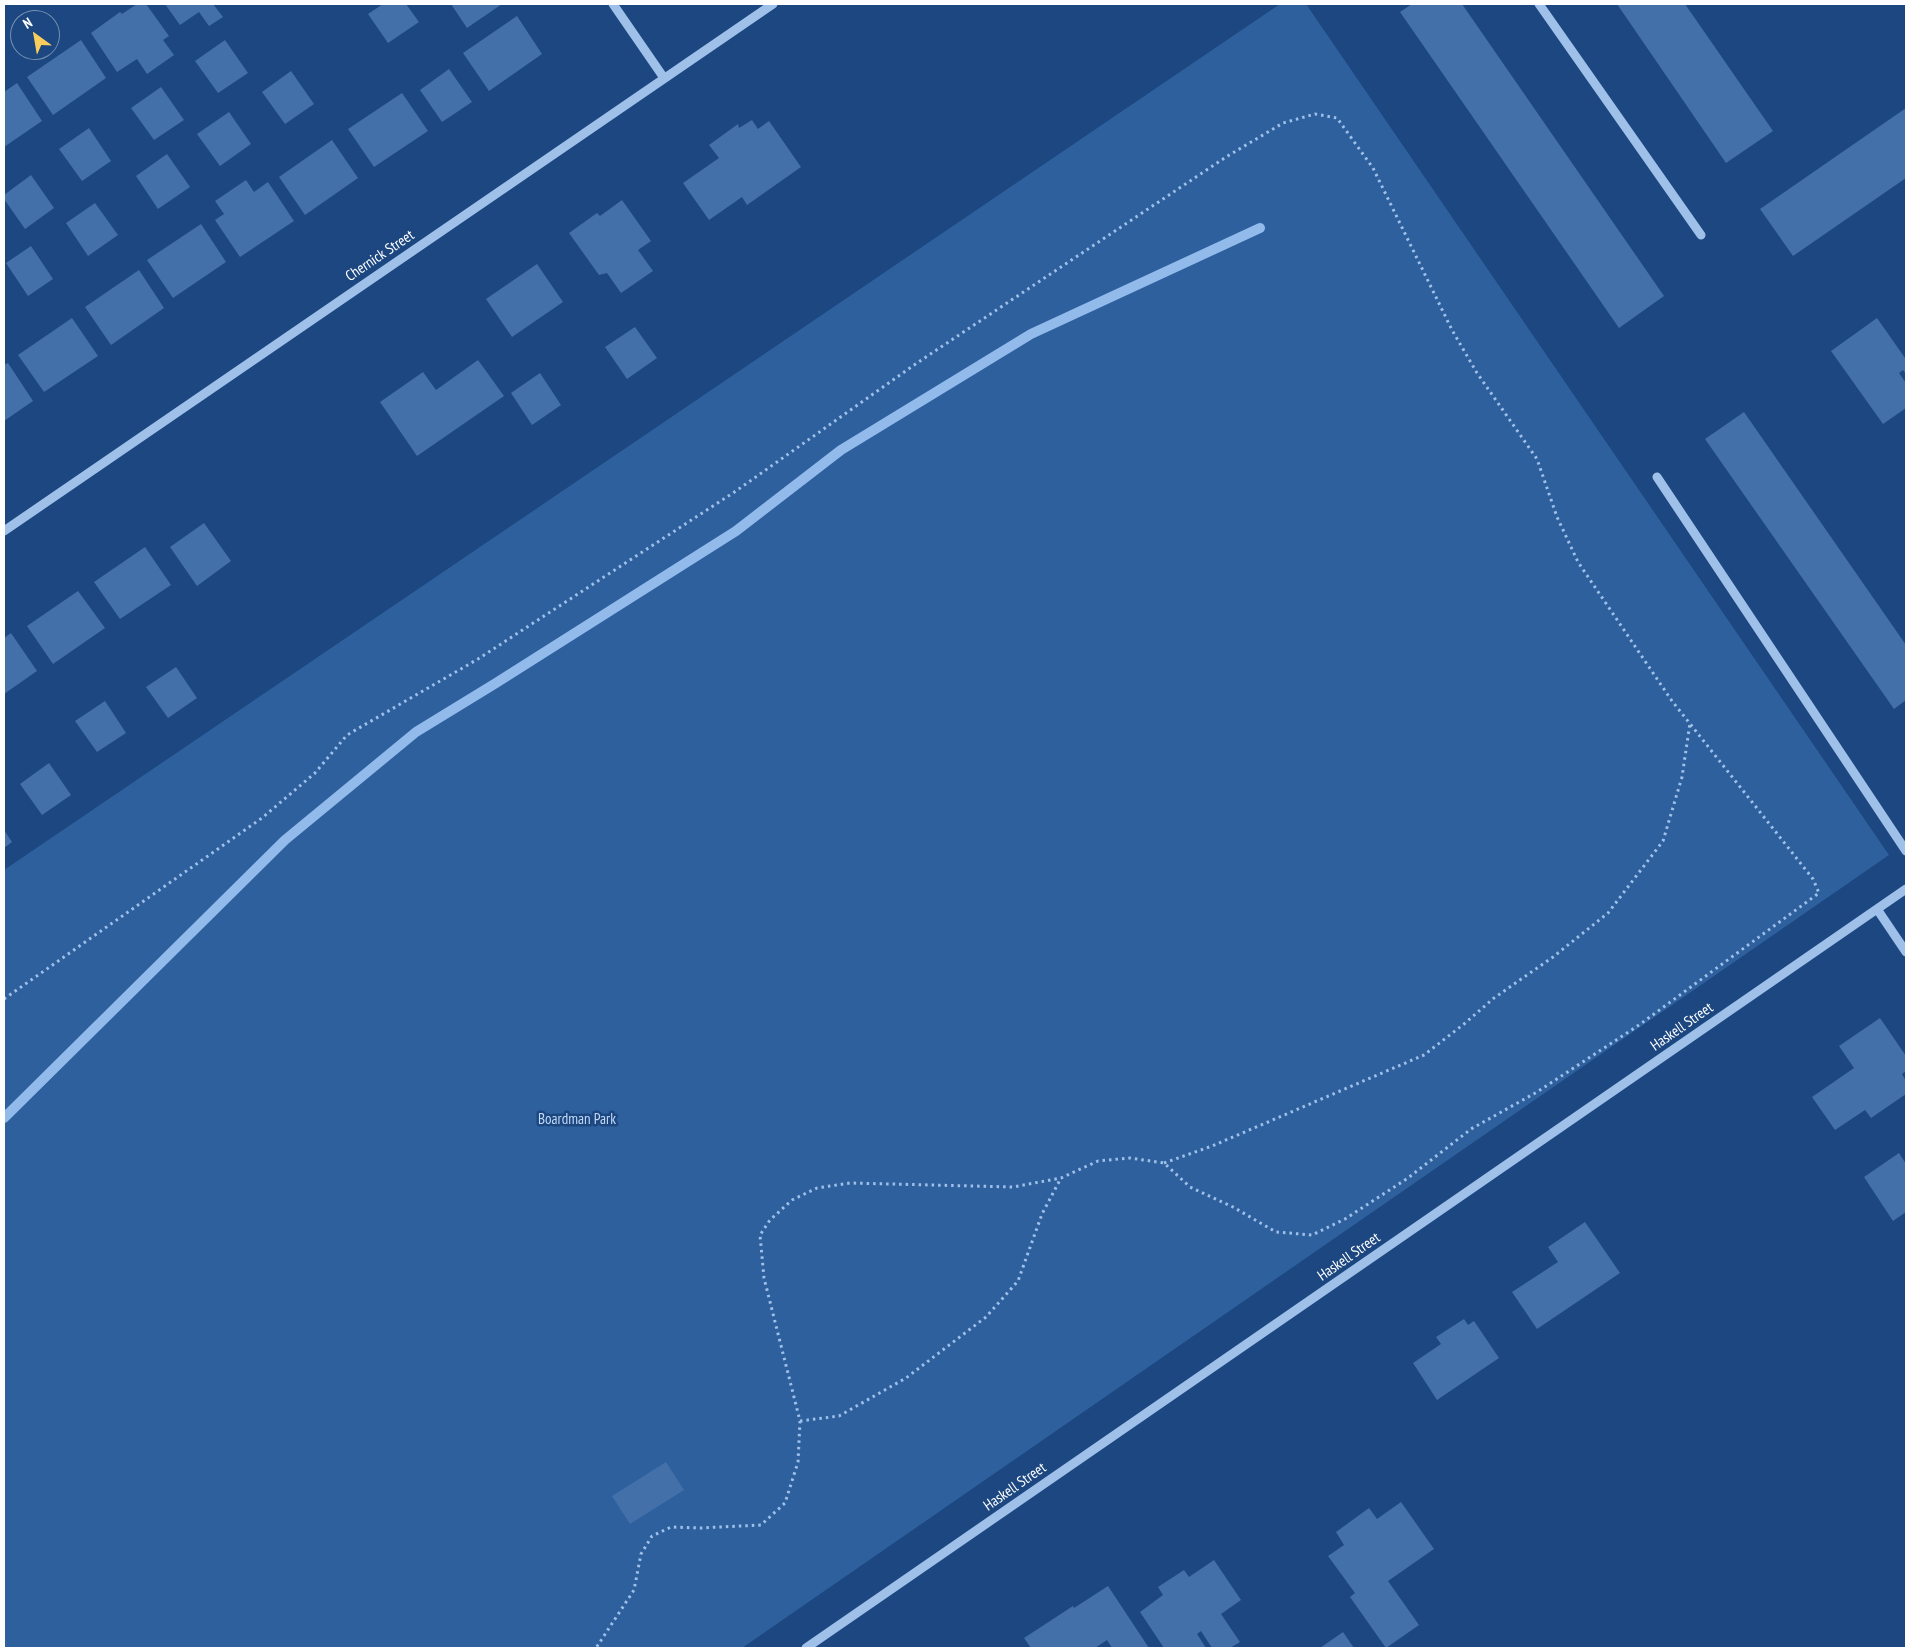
<!DOCTYPE html>
<style>
body{margin:0}
#map{position:relative;width:1910px;height:1652px;overflow:hidden;background:#1c4780;font-family:"PT Sans Narrow",sans-serif}
canvas{display:block}
.frame{position:absolute;inset:0;border:5px solid #fff;pointer-events:none}
.north{position:absolute;left:10px;top:10px;width:50px;height:50px;box-sizing:border-box;background:#1c4780;border:1px solid #7791b3;border-radius:50%;rotate:328deg;font-size:14px;font-weight:700;line-height:20px;text-align:center;color:#fff}
.north::after{content:'';display:block;margin:auto;width:18px;height:22px;background:#face5c;clip-path:polygon(50% 0,100% 100%,50% 72%,0 100%)}
</style>
<div id="map">
<canvas width="1910" height="1652"></canvas>
<div class="frame"></div>
<div class="north">N</div>
</div>
<script>
const context = document.querySelector('canvas').getContext('2d');
context.lineJoin = 'round';
function paint(path, color) {
  context.fillStyle = color;
  context.fill(path, 'evenodd');
}
function trace(path, color, width, dash) {
  context.strokeStyle = color;
  context.lineWidth = width;
  context.lineCap = dash ? 'butt' : 'round';
  context.setLineDash(dash || []);
  context.stroke(path);
}
function write(font, color, halo, rows, align = 'center') {
  context.font = font + ' "PT Sans Narrow",sans-serif';
  context.lineWidth = 5;
  context.setLineDash([]);
  context.textBaseline = 'middle';
  context.strokeStyle = halo;
  context.fillStyle = color;
  for (const [text, x, y, turn = 0] of rows) {
    context.save();
    context.translate(x, y);
    context.rotate((+turn || 0) * Math.PI / 180);
    context.textAlign = isNaN(turn) ? turn : align;
    if (halo) context.strokeText(text, 0, 0);
    context.fillText(text, 0, 0);
    context.restore();
  }
}
paint(new Path2D(`
 M1280,4H1306L1889,855L742,1648H4V870Z`), '#2e609e');
trace(new Path2D(`
 M4,1118L285,840L416,732L496,683L736,531L841,450L1031,334L1260,228`), '#92bbeb', 10);
paint(new Path2D(`
 M137,4H146L169,36L163,40L174,55L147,74L137,59L117,72L91,33L120,12L122,14Z
 M165,4H213L223,17L209,26L199,12L180,25Z
 M383,4H406L419,22L388,43L368,14Z
 M451,4H502L467,28Z
 M1412,4H1462L1664,296L1619,328L1400,12Z
 M1617,4H1685L1773,131L1726,163Z
 M517,16L542,54L489,91L463,53Z
 M81,40L106,78L53,115L27,77Z
 M225,40L248,73L218,93L195,61Z
 M449,69L472,102L442,122L420,90Z
 M291,71L314,104L285,124L262,92Z
 M17,83L42,121L4,147V92Z
 M161,87L184,120L154,140L131,108Z
 M402,93L428,131L374,167L348,129Z
 M1906,108V178L1793,256L1760,209Z
 M229,112L251,144L220,166L197,134Z
 M752,120L758,129L769,121L801,167L747,205L742,197L709,220L683,183L719,158L709,145L738,124L739,128Z
 M89,128L111,161L82,181L59,149Z
 M332,140L358,178L305,215L279,177Z
 M167,154L190,187L158,209L136,176Z
 M31,175L54,208L25,229L4,199V195Z
 M246,180L254,192L268,182L294,221L240,257L215,220L224,214L215,201Z
 M622,200L651,241L638,250L653,271L621,293L607,273L599,275L569,233L597,213L600,216Z
 M95,203L118,235L88,256L66,223Z
 M201,224L226,262L173,298L147,260Z
 M31,246L53,279L28,296L6,263Z
 M537,264L563,302L512,337L486,299Z
 M139,270L164,308L111,345L85,307Z
 M72,318L98,356L44,392L18,355Z
 M1877,318L1905,358L1906,357V374L1903,370L1899,373L1906,383V408L1883,424L1831,351Z
 M635,327L657,358L627,379L605,347Z
 M478,360L504,396L417,456L380,402L423,372L436,390Z
 M8,363L33,401L4,421V365Z
 M540,373L561,405L532,425L511,393Z
 M1744,412L1906,645V700L1894,709L1705,439Z
 M204,523L231,561L197,586L170,547Z
 M145,547L171,585L120,619L94,582Z
 M78,591L105,628L53,664L27,626Z
 M11,633L37,671L4,694V638Z
 M176,667L197,698L168,718L146,687Z
 M105,701L126,733L97,752L75,721Z
 M49,763L71,795L42,815L20,784Z
 M4,830L12,842L4,848Z
 M1880,1018L1906,1056V1071L1902,1074L1906,1081V1094L1871,1118L1865,1110L1835,1130L1812,1097L1854,1068L1839,1046Z
 M1899,1153L1906,1164V1212L1893,1221L1864,1177Z
 M1585,1222L1620,1273L1537,1329L1512,1292L1558,1262L1548,1247Z
 M1464,1319L1468,1325L1474,1321L1499,1358L1437,1400L1413,1363L1441,1344L1436,1337Z
 M666,1462L684,1490L630,1524L612,1496Z
 M1401,1502L1434,1549L1388,1581L1419,1625L1386,1648L1350,1597L1355,1593L1328,1556L1344,1545L1336,1532L1369,1508L1377,1519Z
 M1214,1560L1241,1600L1221,1614L1240,1642L1230,1648H1212L1201,1631L1197,1634L1206,1648H1164L1140,1612L1163,1595L1158,1587L1184,1570L1189,1577Z
 M1108,1586L1149,1648H1112L1107,1640L1095,1648H1031L1024,1638L1073,1606L1074,1608Z
 M1343,1632L1354,1648H1320Z`), '#4470aa');
trace(new Path2D(`
 M4,999L262,818L315,773L347,735L478,659L736,491L917,363L1226,157L1283,123L1315,114L1337,118L1373,168L1452,330L1477,373L1537,459L1557,517L1578,562L1672,701L1813,879L1819,893L1639,1025L1537,1092L1471,1129L1408,1178L1345,1219L1312,1235L1276,1232L1233,1207L1190,1187L1164,1163L1130,1158L1098,1161L1061,1178L1013,1187L850,1183L817,1188L792,1200L770,1220L760,1235L764,1278L800,1421L798,1462L785,1503L761,1525L700,1528L671,1527L652,1536L641,1554L634,1590L596,1648
 M1164,1163L1212,1146L1424,1055L1464,1024L1494,998L1553,957L1608,913L1663,841L1682,777L1690,723
 M800,1421L839,1416L906,1378L986,1317L1018,1281L1042,1214L1061,1178`), '#9fc0e9', 3, [2.5, 4]);
trace(new Path2D(`
 M613,4L664,78
 M1539,4L1701,235
 M1657,477L1906,851
 M4,531L773,4
 M1877,909L1906,952
 M806,1648L1906,889`), '#9fc0e9', 9);
write('15px', '#fff', '#1c4780', [
 ["Chernick Street",380,256,-34],
 ["Haskell Street",1682,1027,-35],
 ["Haskell Street",1349,1257,-35],
 ["Haskell Street",1015,1487,-35]
]);
write('15px', '#c3daf7', '#1c4780', [
 ["Boardman Park",577,1120]
]);
</script>
